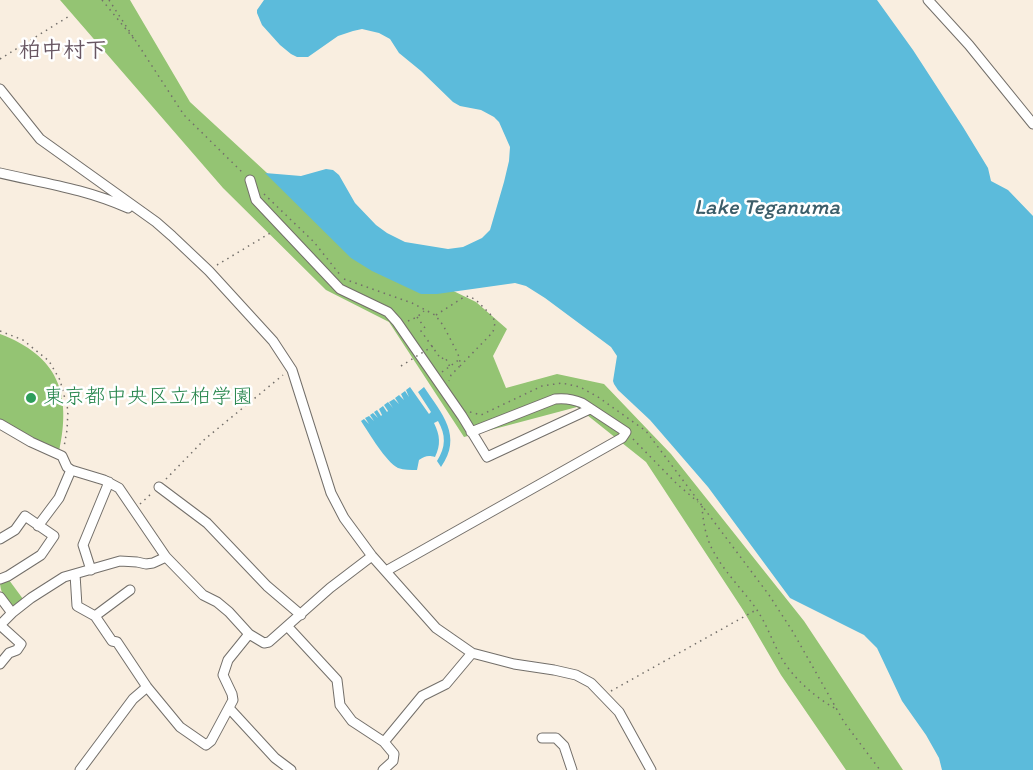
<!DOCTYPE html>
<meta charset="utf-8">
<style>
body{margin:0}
canvas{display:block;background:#f9eee0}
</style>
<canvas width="1033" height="770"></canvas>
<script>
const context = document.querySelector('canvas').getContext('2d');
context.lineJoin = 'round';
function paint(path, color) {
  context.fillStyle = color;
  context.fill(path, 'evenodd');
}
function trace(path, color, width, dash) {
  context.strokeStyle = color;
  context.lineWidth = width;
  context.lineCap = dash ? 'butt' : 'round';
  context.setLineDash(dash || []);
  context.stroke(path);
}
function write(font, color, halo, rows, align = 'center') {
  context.font = font + ' Itim,"Klee One",sans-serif';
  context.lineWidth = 5;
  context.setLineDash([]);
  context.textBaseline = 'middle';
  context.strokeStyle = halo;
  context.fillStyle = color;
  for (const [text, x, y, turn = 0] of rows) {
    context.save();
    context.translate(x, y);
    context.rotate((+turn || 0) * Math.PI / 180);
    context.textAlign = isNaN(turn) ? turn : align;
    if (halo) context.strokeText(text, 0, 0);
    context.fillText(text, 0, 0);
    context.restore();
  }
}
paint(new Path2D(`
 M60,0H130L190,102L330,231L476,302L507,329L493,356L506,388L557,374L604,384L671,454L804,621L903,770H846L781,675L743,610L646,462L577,407L464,437L389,322L326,290L223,188Z
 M0,334C58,356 72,393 59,452L0,423Z
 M9,580L23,599L15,606C5,603 0,591 0,582Z`), '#94c473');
paint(new Path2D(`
 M264,0H877L913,50L963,127L988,168L991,181L1008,190L1033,216V770H942L939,758L926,735L902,701L877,648L864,635L790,598L708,487L650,420L618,390L614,384L613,381L617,356L611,347L545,298L526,286L515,283L437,294H421L372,271L351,258L265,173L301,176L326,169L333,170L339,175L355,203L376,225L387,233L405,242L448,249L463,247L482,238L490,230L504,182L509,161L510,147L499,122L494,117L481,110L460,106L453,102L421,71L399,53L390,39L379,33L362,29L353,31L338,36L308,57H297L291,54L280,45L262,25L257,13V10Z
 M410,387L429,414L431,412L418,392L424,387C442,414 463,436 441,467L437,461C446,447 446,435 438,421L434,423C440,435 441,445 435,457C428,455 425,456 419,460L417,470C411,470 404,470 398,468C386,462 369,433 361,421L364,419L369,424L365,418L369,416L374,421L370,415L373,413L378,418L374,412L377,410L381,416L382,415L379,409L383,406L387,412L388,411L384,405L388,402L393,408L389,402L394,399L399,404L395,398L399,395L404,400L401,394L405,391L409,397L406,390Z`), '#5cbbdb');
const minor = new Path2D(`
 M928,0L969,45L1033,124
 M0,89L40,139L156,222L172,236L209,271L273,341L292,370L331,493L344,518L372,556L436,628L472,653L514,664L554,670L576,675L591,683L619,712L651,770
 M0,173C43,183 86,189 128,208
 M250,180L256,200L340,289L388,312L397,322L462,416L487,457L590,409
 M0,424L31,442L62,456L67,467L71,470L104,480L119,488L166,557L203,595L217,602L229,612L249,634L264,643L269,642L330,588L372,556
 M159,487L207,523L267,586L301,615
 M38,526L59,498L71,470
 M0,539L15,530L25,516L54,536L41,555L8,576L0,579
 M91,570L83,545L109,482
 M386,571L622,438L626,432L582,403C573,399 565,398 555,399L471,432
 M75,574L77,606L95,616L130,590
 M0,597L12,613
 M95,616L112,641L117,642L147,687L180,727L206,745L211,741L233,700L232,694L223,675L228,660L249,634
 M0,625L12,613L31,598L64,577L120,561L137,562L146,564L153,563L166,557
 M0,625L21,644L17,650L9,653L0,664
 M288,627L337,680L340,705L352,721L384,742L394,754L393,761L383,770
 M229,708L275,758L291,770
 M542,738H556L564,746L572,770
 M384,742L422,696L446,684L472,653
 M80,770L133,699L147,687`);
trace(minor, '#736f6a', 11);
trace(new Path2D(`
 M102,0L134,39
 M109,0L184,115L244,174
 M0,59L71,15
 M264,194L314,242L341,276
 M217,265L272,232
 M344,279L412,303L435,315L443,325L456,350L460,359L459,367L451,375L449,381
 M436,315L464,297L469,296L476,300L493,317L495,323L493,332L460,366
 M417,317L425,328L421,331L441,359L445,357L450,367
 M408,321L417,317L424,311
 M0,331L23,340L49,361L60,380L68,410L67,430L64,447
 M442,372L460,359
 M470,412L481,415L542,386L562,383L580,387L598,397L646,431L769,595L793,632L844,722L880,770
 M633,439L677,484L698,502
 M166,479L205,439L283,375
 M140,504L152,493
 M702,506C703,522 706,540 715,554C726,574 744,591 757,610C767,625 773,643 782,659C795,680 815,697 836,709
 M611,691L756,610`), '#736f6a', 1.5, [1.5, 4.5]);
trace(minor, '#fff', 9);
trace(new Path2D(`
 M401,366L433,346`), '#736f6a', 1.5, [1.5, 4.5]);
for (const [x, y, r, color] of [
 [31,398,6,"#2e9e5b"]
]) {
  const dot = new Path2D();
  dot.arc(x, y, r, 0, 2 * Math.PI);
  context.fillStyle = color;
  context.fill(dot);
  trace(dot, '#fff', 2);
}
write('21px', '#27864d', '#fff', [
 ["東京都中央区立柏学園",43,398]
], 'left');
write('bold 22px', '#685662', '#fff', [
 ["柏中村下",63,51]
]);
write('italic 22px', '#3c5d69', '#fff', [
 ["Lake Teganuma",767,208]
]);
</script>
